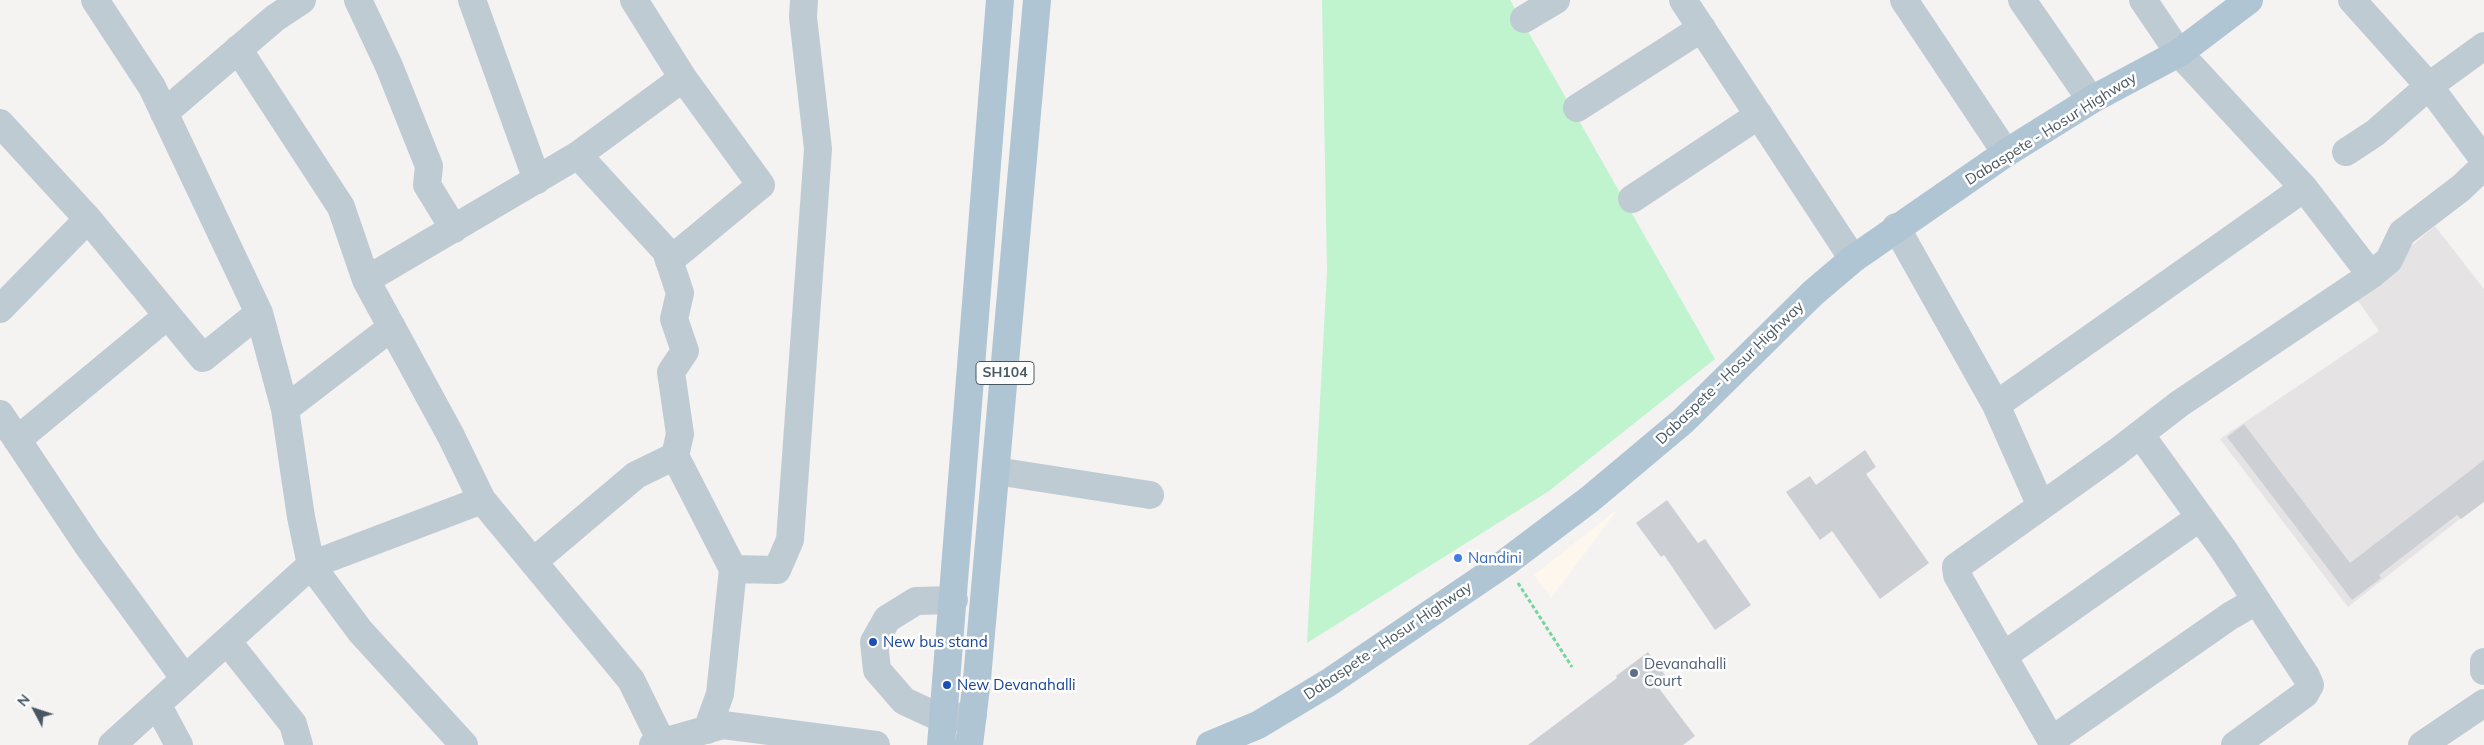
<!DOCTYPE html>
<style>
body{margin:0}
#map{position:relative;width:2484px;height:745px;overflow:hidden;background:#f5f2f2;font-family:Mulish,sans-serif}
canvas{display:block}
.north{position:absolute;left:10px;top:685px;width:50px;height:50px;-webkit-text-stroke:4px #fff;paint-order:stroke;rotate:310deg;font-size:14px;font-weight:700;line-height:20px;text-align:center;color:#485862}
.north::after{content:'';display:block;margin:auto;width:18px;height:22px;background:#485862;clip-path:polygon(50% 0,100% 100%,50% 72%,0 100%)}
</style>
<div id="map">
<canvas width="2484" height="745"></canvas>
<div class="north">N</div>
</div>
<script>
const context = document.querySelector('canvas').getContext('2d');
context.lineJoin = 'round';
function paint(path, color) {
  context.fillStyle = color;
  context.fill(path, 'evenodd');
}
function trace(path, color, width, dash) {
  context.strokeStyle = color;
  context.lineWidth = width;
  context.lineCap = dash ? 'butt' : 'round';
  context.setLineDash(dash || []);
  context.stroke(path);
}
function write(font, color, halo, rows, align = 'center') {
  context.font = font + ' Mulish,sans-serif';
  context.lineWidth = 5;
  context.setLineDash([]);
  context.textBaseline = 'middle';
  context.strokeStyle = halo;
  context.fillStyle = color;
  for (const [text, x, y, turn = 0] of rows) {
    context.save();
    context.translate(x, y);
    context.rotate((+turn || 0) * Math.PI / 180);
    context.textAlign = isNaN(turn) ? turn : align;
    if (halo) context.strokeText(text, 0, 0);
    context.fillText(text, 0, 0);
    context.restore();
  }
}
paint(new Path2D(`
 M1618,509L1551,598L1534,575Z`), '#fef7ed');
paint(new Path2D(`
 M2435,226L2484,289V500L2348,607L2220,439L2379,331L2354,295Z`), '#e6e3e4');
paint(new Path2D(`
 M1322,0H1510L1715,359L1549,491L1307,643L1327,271Z`), '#bff4ce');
paint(new Path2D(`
 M2244,424L2350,563L2484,460V502L2461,519L2457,515L2379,575L2381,578L2352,600L2227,437Z
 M1865,450L1876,467L1866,474L1929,563L1880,599L1832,531L1820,540L1786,492L1810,476L1816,485Z
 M1667,500L1698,543L1705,539L1751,605L1715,630L1664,555L1661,557L1636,523Z
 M1648,652L1668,679L1658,687L1695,736L1683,745H1528L1617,678L1616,676Z`), '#ccd0d5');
trace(new Path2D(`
 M1518,583L1572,667`), '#73d69c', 3, [4, 2.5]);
trace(new Path2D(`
 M95,0L152,87L259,313L285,409L301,517L311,565L112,745
 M358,0L389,66L429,166L427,185L454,229
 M472,0L537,180
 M634,0L683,78L761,185L669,261
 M1683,0L1853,259
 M1904,0L2006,153
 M2022,0L2091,100
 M2143,0L2179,53L2304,188L2371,275
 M2352,0L2429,86L2484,160
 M1524,19L1556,0
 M238,49L341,207L366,280
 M1577,108L1702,28
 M164,113L275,18L302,0
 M0,123L88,219L203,358L259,313
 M2346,152L2375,133L2429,86L2484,46
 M578,155L666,251L680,293L674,319L685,351L671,372L680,434L675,456
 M1632,199L1759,115
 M1896,227L1996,405L2041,506
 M0,309L88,219
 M1996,405L2304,188
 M285,409L392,327
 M0,414L88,546L185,679
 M2140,434L2223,549L2306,676L2310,685L2305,694L2235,745
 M17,440L167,316
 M996,471L1150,495
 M482,500L451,436L366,280L578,155L683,78
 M533,562L636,475L675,456L733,569L720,694L707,730
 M733,569L777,570L790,540L818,149L803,17L804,0
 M954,600L916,601L887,619L874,642L877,670L904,701L943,719L973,715
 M227,641L293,724L299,745
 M2003,656L2199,518
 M2484,662V671
 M157,704L179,745
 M2052,740L2230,616L2256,601
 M464,745L360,631L311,565L482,500L631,680L663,745
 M653,745L723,725L876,745
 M2054,745L1957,575L1956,567L2117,452L2179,404L2371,275L2389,260L2402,233L2461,188L2484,166
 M2422,745L2484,703`), '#bfcbd3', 28);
trace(new Path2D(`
 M941,745L1000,0
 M969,745L977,679L1037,0
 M1210,745L1258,725L1328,683L1505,563L1590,499L1683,421L1813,293L1853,259L2006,153L2091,100L2179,53L2249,0`), '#b0c5d3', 28);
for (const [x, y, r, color] of [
 [1458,558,5,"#3f7fe0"],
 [873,642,5,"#1a4fb4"],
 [1634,673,5,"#5c6f8a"],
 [947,685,5,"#1a4fb4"]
]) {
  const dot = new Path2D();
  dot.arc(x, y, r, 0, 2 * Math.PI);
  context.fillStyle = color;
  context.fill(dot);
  trace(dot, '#fff', 2);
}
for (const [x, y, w] of [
 [1005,373,58]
]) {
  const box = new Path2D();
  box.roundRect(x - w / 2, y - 11.5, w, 23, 4);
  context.fillStyle = '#fff';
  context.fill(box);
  trace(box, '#485862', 1);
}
write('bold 14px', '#485862', null, [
 ["SH104",1005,373]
]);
write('15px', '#485862', '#fff', [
 ["Dabaspete - Hosur Highway",2051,129,-32],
 ["Dabaspete - Hosur Highway",1730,373,-44],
 ["Dabaspete - Hosur Highway",1388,641,-34]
]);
write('15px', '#366cbe', '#fff', [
 ["Nandini",1468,558]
], 'left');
write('15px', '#164399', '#fff', [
 ["New bus stand",883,642],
 ["New Devanahalli",957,685]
], 'left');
write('15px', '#4e5e75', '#fff', [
 ["Devanahalli",1644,664],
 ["Court",1644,681]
], 'left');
</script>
